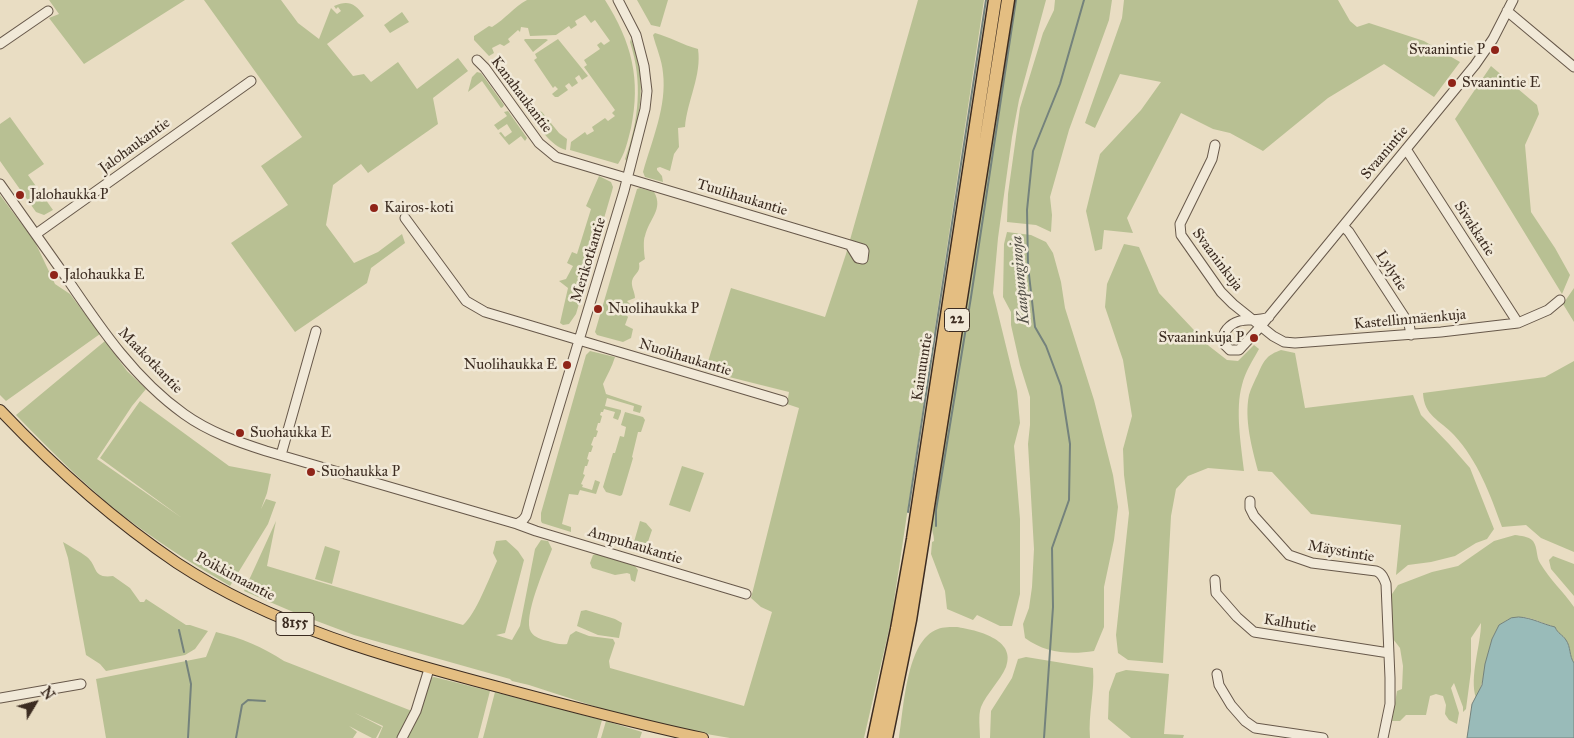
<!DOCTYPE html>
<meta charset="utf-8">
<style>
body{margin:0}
#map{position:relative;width:1574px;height:738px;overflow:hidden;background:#e9ddc3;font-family:"IM FELL Great Primer",serif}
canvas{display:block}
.north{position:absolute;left:10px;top:678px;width:50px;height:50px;-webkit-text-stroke:4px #f1e9d8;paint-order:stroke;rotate:53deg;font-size:14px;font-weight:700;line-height:20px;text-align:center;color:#3c2c21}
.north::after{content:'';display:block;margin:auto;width:18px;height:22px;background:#3c2c21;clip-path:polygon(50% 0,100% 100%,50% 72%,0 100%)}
</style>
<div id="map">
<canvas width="1574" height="738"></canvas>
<div class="north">N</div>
</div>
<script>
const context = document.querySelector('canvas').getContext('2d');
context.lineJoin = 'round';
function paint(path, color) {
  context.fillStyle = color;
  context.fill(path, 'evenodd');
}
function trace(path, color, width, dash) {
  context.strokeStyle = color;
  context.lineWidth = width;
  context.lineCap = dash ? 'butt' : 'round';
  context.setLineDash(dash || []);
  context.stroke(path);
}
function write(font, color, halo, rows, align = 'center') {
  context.font = font + ' "IM FELL Great Primer",serif';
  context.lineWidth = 5;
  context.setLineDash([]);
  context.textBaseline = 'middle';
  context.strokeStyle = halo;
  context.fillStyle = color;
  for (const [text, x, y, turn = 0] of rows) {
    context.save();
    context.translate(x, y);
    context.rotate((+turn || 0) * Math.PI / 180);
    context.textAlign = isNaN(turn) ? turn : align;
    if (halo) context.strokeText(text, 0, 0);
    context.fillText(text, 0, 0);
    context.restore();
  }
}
paint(new Path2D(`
 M49,0H185L84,64L49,18L59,14Z
 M204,0H281L298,23L319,39L331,8L337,14L341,11L338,7L336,9L334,6C348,0 355,3 364,16L327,44L353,76L364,74L371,82L398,62L417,89L458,58L468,71L433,98L438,124L368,173L361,164L333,185L326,225L354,263L378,252L402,234L405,243L371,268L367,283L295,332L231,243L288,205L261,166L302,137Z
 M527,0H605C632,43 641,79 631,128C628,140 625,154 618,164L570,150L571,142L585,132L587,135L594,131L592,127L605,118L608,121L615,116L612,113L615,110L584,67L587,65L584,60L600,49L597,45L601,42L604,45L610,41L595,20L591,23L585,15L575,21L577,25L571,29L569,26L556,35L530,36L528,28L521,27L520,32L518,30L508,39L510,42L504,46L500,44L492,48L494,53L489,56L474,40V36L489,26L492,27C505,19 514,7 527,0Z
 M637,0H668L660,27L651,25Z
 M918,0H984L891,621L864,738H730L677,729L609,711L529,685L512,681L510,679L354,635L298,614L244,591L276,521L267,566L463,625C476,614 489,578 497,561L493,553L496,541L506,540L518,551L524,560L505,633L496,635L512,640L520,626L535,549L541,540L548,541L552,549C546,565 522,618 531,632C534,637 542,640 548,641C554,643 560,645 567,644L570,635L576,631L589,636L613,639L615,643L609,661L610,668L744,706L772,612L761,607L751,598L799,408L787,404L789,392L705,371L731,288L825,317L846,254Z
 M1010,0H1046L1019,100L1012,137L998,238L993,293L1017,391L1020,423L1014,446L1020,519V594L1012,626H1000L977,615L973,620L947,609L945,591L931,554L932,542L934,541C934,534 931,529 931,521Z
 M1055,0H1112L1109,20L1069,130L1050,197L1052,215L1051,232L1036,225L1007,222L1008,194L1020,108L1043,33L1054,10Z
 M1124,0H1338L1350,21L1357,27L1369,23L1424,41L1460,62L1434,97L1384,64L1328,98L1263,151L1230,133L1213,129L1181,113L1127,218L1133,233L1104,230L1102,249L1095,251L1086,211L1100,154L1141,110L1161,82L1120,74L1095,128L1085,123L1122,18Z
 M402,12L409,22L390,33L384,25Z
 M655,33C670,37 683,45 698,49C702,75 687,101 685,127L678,128L679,147L674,154L670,171L660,167L657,168V170L662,176L663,182L645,177L643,172C652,140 667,106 663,73C662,60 656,47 653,35Z
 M525,39H546L548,40L533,52L524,40Z
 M558,39L588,76L582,80L579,75L575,78L578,83L572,87L569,83L565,86L568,90L558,97H555L552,94L558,89L555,86L553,88L534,60L537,58L535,54Z
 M631,39C649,86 639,116 627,162L625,159C639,120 643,82 630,42Z
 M1491,66L1537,105L1539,114L1525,145L1531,212L1555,248L1570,275L1562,294L1455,119Z
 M477,72L481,73L504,105L503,107L501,108L482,81L468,92L472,77Z
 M508,111L527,138L525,141L521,136L509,145L499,133L501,132L505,137L512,132L507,124L498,130L494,125L507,116L504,112Z
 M540,111L542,112L559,133L567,139L566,150C550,145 541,129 532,117Z
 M10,117L44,164L28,175L53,210L44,215L36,212L0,161V124Z
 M599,176L611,182L613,187L612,191L576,314L569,324L563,325L560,323L568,288L559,281L566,279L573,266L567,263L572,252L577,254L591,209L586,206Z
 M640,188L654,192C664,209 649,219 645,236C643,239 644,254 645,259L639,263C641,273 634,273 632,281C631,287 635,292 635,298L627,301L630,304L636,305V307L625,310L624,312L628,317L625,325L633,329L631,338L623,342L597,335L595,332L637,189Z
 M0,195L35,242L55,284L70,294L100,334L6,401L0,395Z
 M1007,232L1031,235L1046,242L1053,253L1061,282L1065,308L1094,400L1113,475L1118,507L1114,540L1104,587V627L1094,651C1070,655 1045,653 1025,638L1023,624L1029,608L1032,587L1034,549L1028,444L1030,425V397L1020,365L1011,325V312L1003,297L1004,244Z
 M1124,244L1139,247L1159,293L1209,346L1227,360L1238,361L1254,345L1259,349C1253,360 1245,372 1242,385C1235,409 1241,445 1244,471L1208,468L1188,476L1176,489L1171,516L1163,663L1128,660L1118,653L1116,635L1129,513L1124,475L1123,449L1132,416L1123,360L1105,307L1107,284Z
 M1574,288V322L1563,304Z
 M105,341L127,371L146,389L132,406L97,459L182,518L100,458L140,401L229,466L271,474L267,493L261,509L266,499L276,502L268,524L230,586C198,567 167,548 137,526C93,494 54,454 16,415Z
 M1281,350L1295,353L1305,408L1413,395L1421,415L1449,444L1470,468L1494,529L1487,539L1476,543L1455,556L1431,562L1408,565L1396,575L1401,525L1311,514L1272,472L1258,471C1252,448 1244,419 1249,395C1251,388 1255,380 1258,374C1264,360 1267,355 1281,350Z
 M590,351L615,357C612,367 607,375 603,384L606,394L642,406L640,413L633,411L634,406L607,398L605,406L621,410V412L618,420L613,418L615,412L604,409L603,412H601L600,415L602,416L600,423H598L596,430L598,431L596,437H594L591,445L593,446L591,452H589L587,459L589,460L587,466H585L583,474L585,475L581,484L583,485L582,487L592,490L595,480L600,482L596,494L580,490L578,495L569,494L562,524L571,527V532L542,523L541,521V513L586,355Z
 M1574,361V552L1541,538L1526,525L1502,527C1490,494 1478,461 1454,435C1440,420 1424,416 1423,393L1545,377Z
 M625,412L643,417L645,420L641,432H638L632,457L633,458L622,495L620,496L606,492L603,487L613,453H615L620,436L624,437L626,427L621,425Z
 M682,466L704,473L690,512L669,505Z
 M640,521L646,523L652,530L644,553L602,541L605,534L634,542Z
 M1515,535C1521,536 1528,536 1533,541C1538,548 1536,557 1540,563C1550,580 1563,591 1574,607V663C1569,656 1571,647 1566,640C1562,634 1558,634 1555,627C1544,624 1534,618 1522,617C1482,615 1491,675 1476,698C1469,677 1481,645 1481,623L1471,638V671L1466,709L1463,712V707L1454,683L1451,688L1459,713L1457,724L1449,720L1445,714L1446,705L1443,696L1436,694L1430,696L1426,715H1406L1400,721H1392L1397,691L1402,689L1403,666L1400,648L1393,639L1390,597L1398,585L1432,572L1458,566L1494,541Z
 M63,542C71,547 79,551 87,557C98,566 92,579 113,576L130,588L140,602H144L146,599L186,625H190L208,631L195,649L185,655L106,671L100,664L86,655L68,558Z
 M325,546L340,551L332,584L315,579Z
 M596,554L635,566L638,570L635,582L631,580L630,574L627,573L615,575L592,568L590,563L593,555Z
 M1553,556L1574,564V596L1551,569L1549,560Z
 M586,610L615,619L622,623L619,638L598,635L577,626L581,611Z
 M957,627C976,630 1017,639 1006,667C1000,681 987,693 981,707C978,715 980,729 980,738H899C904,709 906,640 938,629C943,627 951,627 957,627Z
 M216,632C241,638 263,647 284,661L417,713L430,678L434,677L490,691L478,738H378L383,726L355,713L382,727L376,738H372L349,726L357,732L353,738H106L96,679L206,657Z
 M1026,657L1093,668C1095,691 1088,714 1090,738H990L991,711L1012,678L1018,659Z
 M1126,670L1169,674L1164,734L1184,735L1183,738H1131L1108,719L1109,692L1116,673Z
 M495,692L602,720L597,738H483Z
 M606,721L642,732L640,738H601Z`), '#b8c093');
const water = new Path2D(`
 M1519,617C1533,618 1542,624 1555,627C1558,634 1562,634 1566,640C1571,647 1569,656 1574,663V738H1467L1472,704L1482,685L1485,664L1492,639L1499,625L1511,618Z`);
paint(water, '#99bbb9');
trace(water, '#74827c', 1);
trace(new Path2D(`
 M908,512L986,0
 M936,526V510L971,297L1016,0
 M179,630L184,652
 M186,661L191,684L188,738
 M236,738L242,705L248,700L265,701
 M1044,738L1053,607L1052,548L1069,500L1070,444L1061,386L1046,346L1035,327L1028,266L1027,210L1033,151L1060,84L1084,0`), '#74827c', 2);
const minor = new Path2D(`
 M1507,11L1574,67
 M0,44L48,11
 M477,60L485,68L539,143L556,157L850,245L858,258L863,259L864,251L863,249L850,245
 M1215,145L1212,159L1180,224L1181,235L1221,292L1233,304L1273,336L1284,342L1295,343L1441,332L1518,323L1548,310L1560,300
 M1406,149L1518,323
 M0,184C23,216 45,248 68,280C101,329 135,379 184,414C209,432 238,442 266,451L517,524L536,531L746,594
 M405,218L466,301L485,312L783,401
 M1343,226L1349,232L1409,324L1411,335
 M36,234L251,81
 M1269,317C1254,323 1239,315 1227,329C1223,334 1222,338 1224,344L1230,350H1239L1261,326L1475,65L1493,39L1513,0
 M281,455L316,331
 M1250,501V508L1254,516L1289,555L1312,563L1376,571C1382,573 1384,578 1386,584L1390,678V704L1383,738
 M517,524L523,520L526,516L624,191L645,109L647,91L644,66L636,35L618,0
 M1215,580L1216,593L1237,617L1254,632L1389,653
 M1217,674L1219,685L1231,705L1245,721L1255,728L1323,738
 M0,698L81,684
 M402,738L416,711L429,669`);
const major = new Path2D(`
 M0,410C54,467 112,519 177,563C276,628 390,658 502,688C569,706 636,724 703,738`);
const highway = new Path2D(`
 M874,738L897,629L913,539L995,0
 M886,738L910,620L1008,0`);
trace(minor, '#67584a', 11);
trace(major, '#3c2c21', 12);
trace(highway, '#3c2c21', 15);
trace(minor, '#f1e9d8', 9);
trace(major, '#e4be82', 10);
trace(highway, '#e4be82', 12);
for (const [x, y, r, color] of [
 [1495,50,5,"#8f2418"],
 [1452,83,5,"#8f2418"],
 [20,195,5,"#8f2418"],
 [374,208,5,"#8f2418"],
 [54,275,5,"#8f2418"],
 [598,309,5,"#8f2418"],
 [1254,338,5,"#8f2418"],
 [567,365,5,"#8f2418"],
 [240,433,5,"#8f2418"],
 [311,472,5,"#8f2418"]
]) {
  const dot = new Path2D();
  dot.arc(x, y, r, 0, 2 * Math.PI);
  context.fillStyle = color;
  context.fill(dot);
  trace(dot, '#f1e9d8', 2);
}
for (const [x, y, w] of [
 [957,320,25],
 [295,624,38]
]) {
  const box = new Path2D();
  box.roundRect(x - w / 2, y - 11.5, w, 23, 4);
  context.fillStyle = '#f1e9d8';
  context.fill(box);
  trace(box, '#3c2c21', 1);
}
write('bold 14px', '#3c2c21', null, [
 ["22",957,320],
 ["8155",295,624]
]);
write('15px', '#3c2c21', '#f1e9d8', [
 ["Svaanintie P",1485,50,"right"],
 ["Svaanintie E",1462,83],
 ["Jalohaukka P",30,195],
 ["Kairos-koti",384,208],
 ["Jalohaukka E",64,275],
 ["Nuolihaukka P",608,309],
 ["Svaaninkuja P",1244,338,"right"],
 ["Nuolihaukka E",557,365,"right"],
 ["Suohaukka E",250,433],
 ["Suohaukka P",321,472]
], 'left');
write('15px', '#3c2c21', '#f1e9d8', [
 ["Kanahaukantie",521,95,53],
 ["Jalohaukantie",135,146,-36],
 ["Svaanintie",1385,153,-50],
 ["Tuulihaukantie",742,198,17],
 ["Sivakkatie",1474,229,57],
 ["Merikotkantie",589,260,-73],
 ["Svaaninkuja",1217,260,53],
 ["Lylytie",1391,271,57],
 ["Kastellinmäenkuja",1410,320,-5],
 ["Nuolihaukantie",685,358,17],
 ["Maakotkantie",150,361,46],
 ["Kainuuntie",923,367,-81],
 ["Ampuhaukantie",635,546,17],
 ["Mäystintie",1341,552,10],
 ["Poikkimaantie",235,577,28],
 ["Kalhutie",1290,624,9]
]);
write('italic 16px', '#535047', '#f1e9d8', [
 ["Kaupunginoja",1021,280,-95]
]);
</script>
